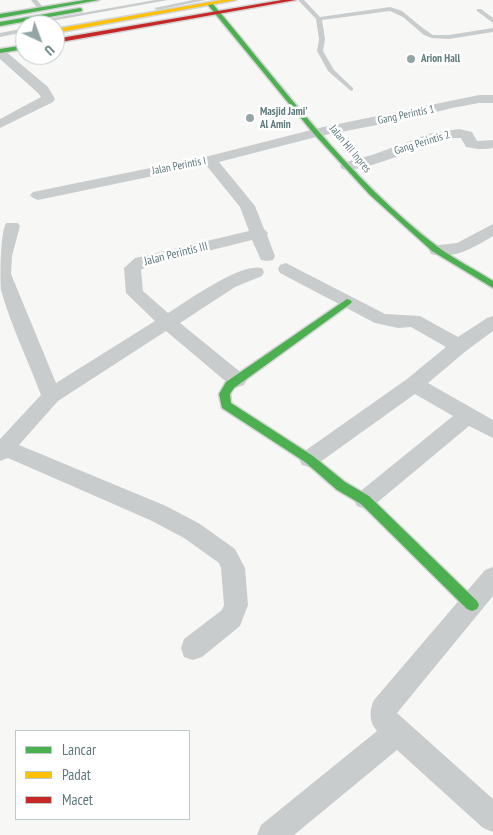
<!DOCTYPE html>
<style>
body{margin:0}
#map{position:relative;width:493px;height:835px;overflow:hidden;background:#f7f7f6;font-family:"PT Sans Narrow",sans-serif}
canvas{display:block}
.legend{position:absolute;left:15px;top:730px;width:175px;height:90px;box-sizing:border-box;background:#fff;border:1px solid #bec9cb;margin:0;padding:6px 9px;list-style:none;font-size:15px;color:#5d797c}
.legend li{display:flex;align-items:center;gap:10px;height:25px}
.legend b{width:25px;border:1px solid #bec9cb}
.north{position:absolute;left:15px;top:15px;width:50px;height:50px;box-sizing:border-box;background:#fff;border:1px solid #bec9cb;border-radius:50%;rotate:137deg;font-size:14px;font-weight:700;line-height:20px;text-align:center;color:#5d797c}
.north::after{content:'';display:block;margin:auto;width:18px;height:22px;background:#93a5a7;clip-path:polygon(50% 0,100% 100%,50% 72%,0 100%)}
</style>
<div id="map">
<canvas width="493" height="835"></canvas>
<ul class="legend">
<li><b style="height:6px;background:#4caf50"></b>Lancar</li>
<li><b style="height:6px;background:#ffc107"></b>Padat</li>
<li><b style="height:6px;background:#c62828"></b>Macet</li>
</ul>
<div class="north">U</div>
</div>
<script>
const context = document.querySelector('canvas').getContext('2d');
context.lineJoin = 'round';
function trace(path, color, width, dash) {
  context.strokeStyle = color;
  context.lineWidth = width;
  context.lineCap = dash ? 'butt' : 'round';
  context.setLineDash(dash || []);
  context.stroke(path);
}
function paint(path, color) {
  context.fillStyle = color;
  context.fill(path, 'evenodd');
}
function write(font, color, halo, rows, align = 'center') {
  context.font = font + ' "PT Sans Narrow",sans-serif';
  context.lineWidth = 5;
  context.setLineDash([]);
  context.textBaseline = 'middle';
  context.strokeStyle = halo;
  context.fillStyle = color;
  for (const [text, x, y, turn = 0] of rows) {
    context.save();
    context.translate(x, y);
    context.rotate((+turn || 0) * Math.PI / 180);
    context.textAlign = isNaN(turn) ? turn : align;
    if (halo) context.strokeText(text, 0, 0);
    context.fillText(text, 0, 0);
    context.restore();
  }
}
const fast = new Path2D(`
 M85,0H99L0,18V14Z
 M208,3H212C283,87 350,180 438,247C455,260 475,269 493,281V288L432,251L370,195L314,134L208,5Z
 M80,8L82,9V11L0,26V22Z
 M25,45V49L0,53V49Z
 M347,299L350,300L352,302L350,304L234,388L230,394L231,403L313,456L345,482L369,496L477,601L479,605L477,609L472,611L467,609L361,504L337,490L305,462L222,408L219,394L226,382Z`);
const slow = new Path2D(`
 M222,0H236L55,33V29Z`);
const jam = new Path2D(`
 M282,0H296L55,43V39Z`);
trace(fast, '#d3d5d4', 3);
trace(slow, '#d3d5d4', 3);
trace(jam, '#d3d5d4', 3);
paint(new Path2D(`
 M31,0H37L44,9L43,10H39Z
 M155,0H168L40,23L37,21Z
 M193,0H206L157,10L154,8Z
 M298,0H304L320,17L390,7L402,11L424,29L433,35H449L493,28V32L449,39L432,38L424,35L403,17L390,11L322,20L325,39L323,51L334,70L353,88V90L351,91L328,71L317,51L319,39L316,19Z
 M477,9H481L493,18V23L477,11Z
 M25,28V32L0,37V33Z`), '#c9cccc');
paint(new Path2D(`
 M0,49L4,50L48,87L55,99L53,102L0,128V119L41,97L38,93L0,59Z
 M479,95H493V103H479L452,108L408,119L320,136L219,162L255,206L264,229L268,233L267,235L275,256L273,260L267,261L261,260L252,240L147,266L141,270L143,291L168,313C187,301 241,262 262,268L264,272L262,276L235,287L180,323L244,375L247,380L244,385L237,387L230,385L166,331L58,401L19,445L166,506L200,524L235,549L245,568L248,605L243,618L240,626L202,657L193,660L184,657L181,648L184,639L222,610L224,605L221,568L219,563L184,538L150,520L8,458L0,461V439L41,395C28,360 11,326 1,290C0,278 0,234 6,223H18L20,226L12,256L11,274L56,383L155,321L126,293L124,268L135,258L249,231L240,207L206,165L38,200L33,198L30,195L33,192L209,156L319,128Z
 M459,129L472,132L477,141L493,140V148C483,150 476,149 466,147L461,138H449C424,144 363,174 342,169L340,166L342,163L372,155L432,133Z
 M493,224V236C474,247 455,260 431,254L429,250L431,246L457,243Z
 M286,263L385,314L420,316L458,337L487,318L493,316V331L466,351L428,383L493,420V438L469,426L373,506L365,509L357,506L354,500L357,494L453,416L415,394L316,465L309,467L302,465L299,459L302,453L407,379L446,347L411,327L398,328L375,323L280,273L278,269L280,265Z
 M493,567V596L397,713L493,799V832L483,828L397,750L294,835H257L261,825L377,731C369,722 369,711 374,700L485,570Z`), '#c9cccc');
paint(fast, '#4caf50');
paint(slow, '#ffc107');
paint(jam, '#c62828');
for (const [x, y, r, color] of [
 [411,59,5,"#93a5a7"],
 [250,118,5,"#93a5a7"]
]) {
  const dot = new Path2D();
  dot.arc(x, y, r, 0, 2 * Math.PI);
  context.fillStyle = color;
  context.fill(dot);
  trace(dot, '#fff', 2);
}
write('bold 11px', '#5d797c', '#fff', [
 ["Arion Hall",421,59],
 ["Masjid Jami'",260,112],
 ["Al Amin",260,125]
], 'left');
write('11px', '#5d797c', '#fff', [
 ["Gang Perintis 1",406,115,-12],
 ["Gang Perintis 2",422,143,-17],
 ["Jalan HII Inpres",350,149,50],
 ["Jalan Perintis I",179,166,-11]
]);
write('12px', '#5d797c', '#fff', [
 ["Jalan Perintis III",176,254,-14]
]);
</script>
